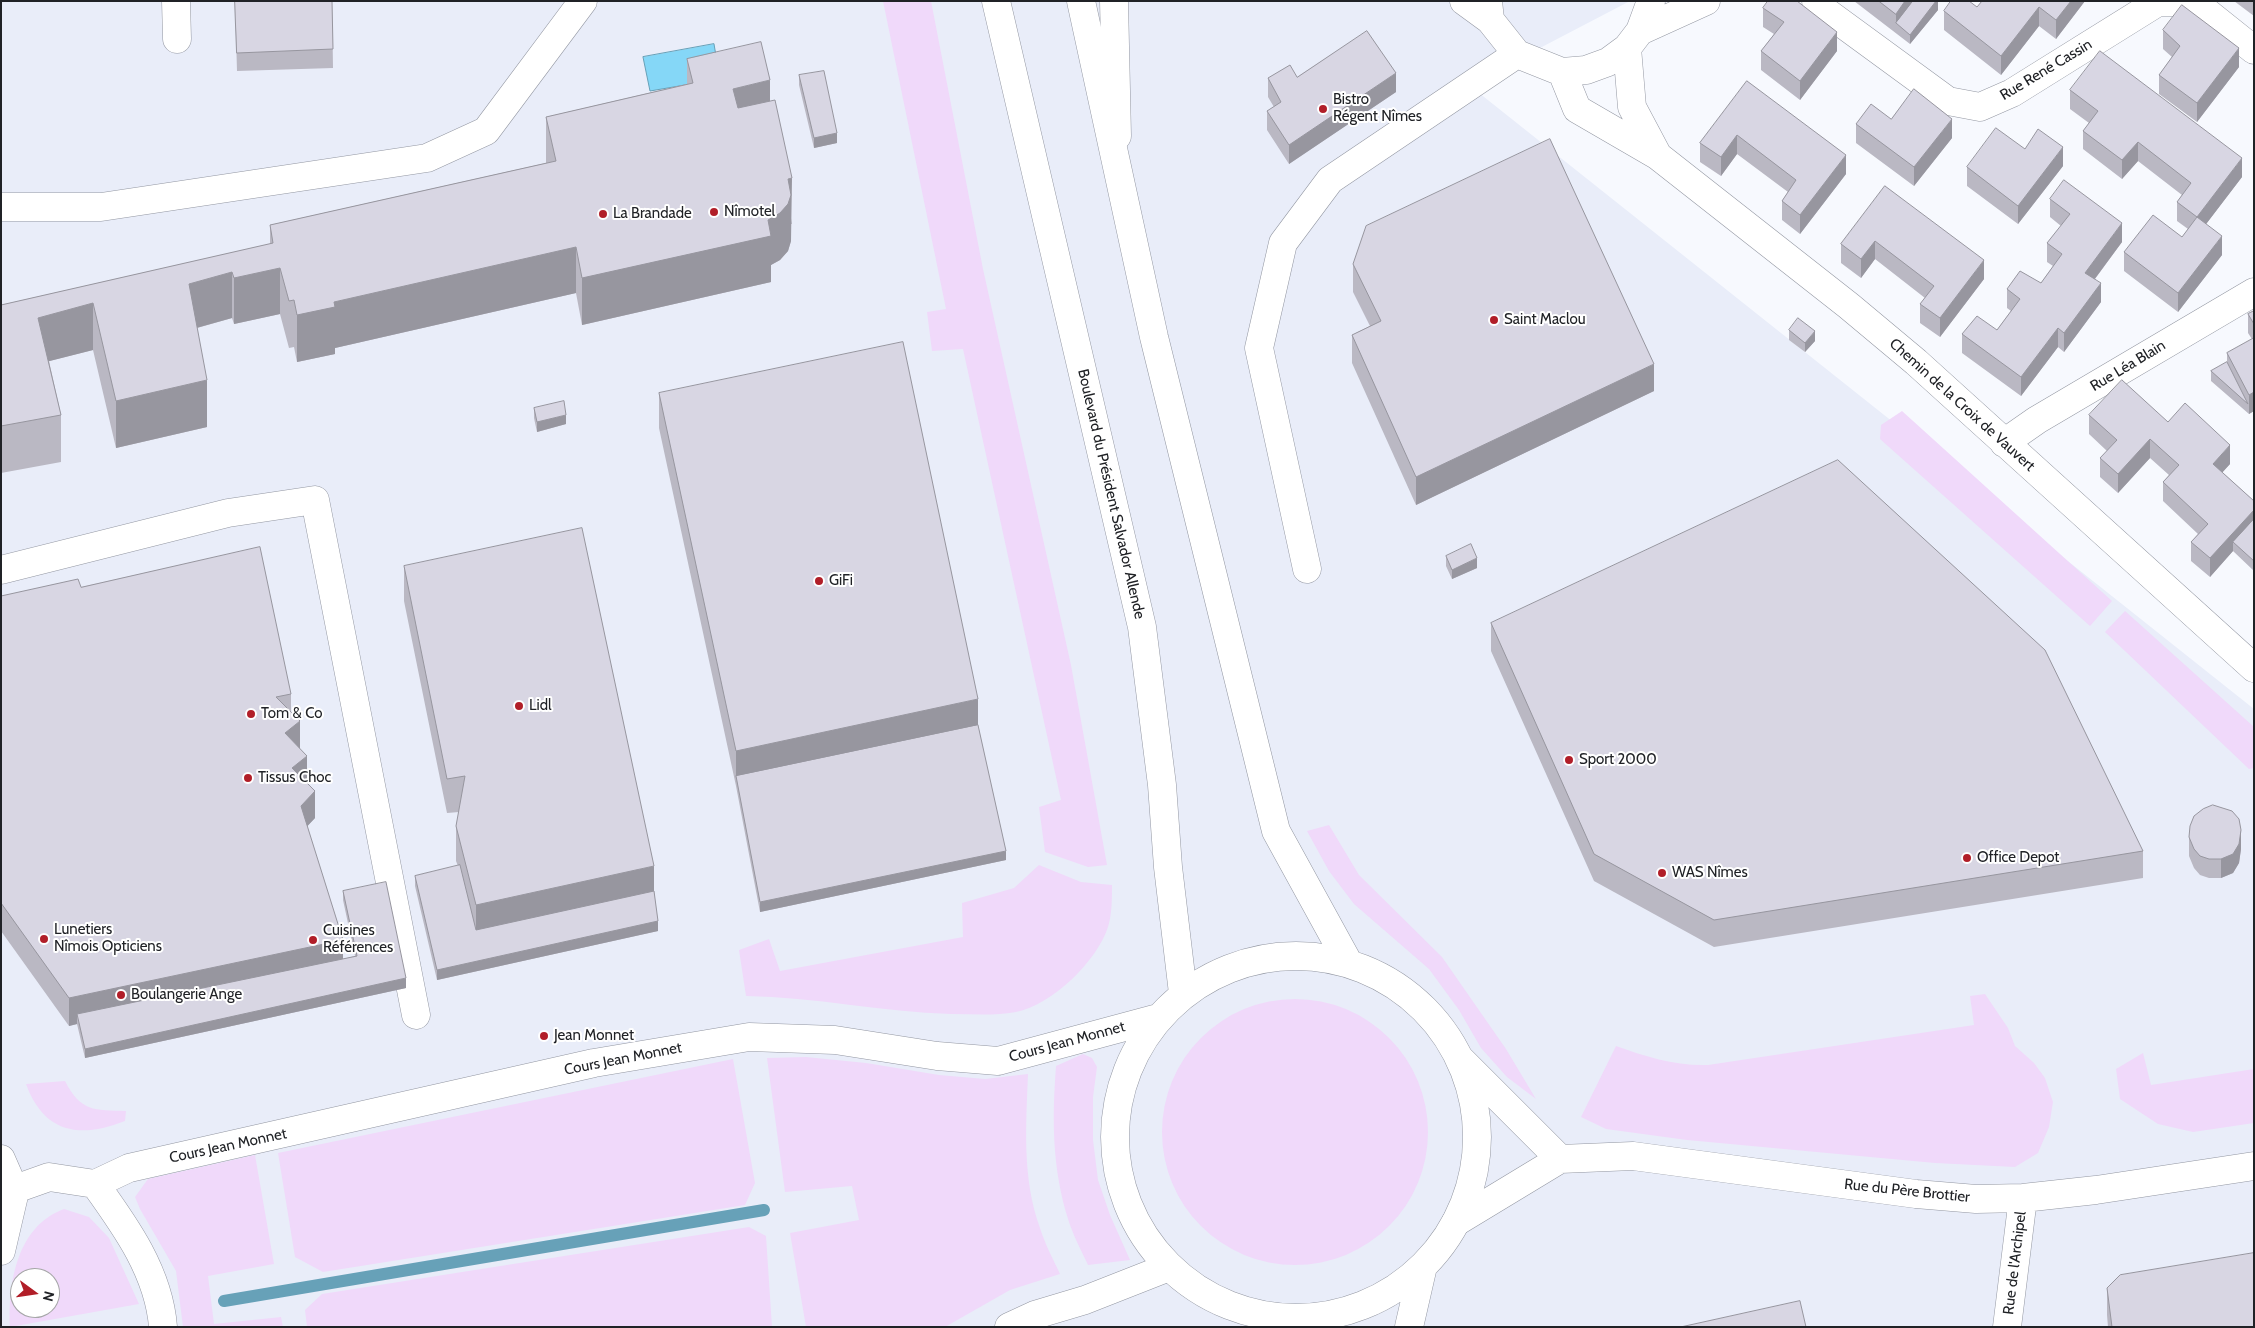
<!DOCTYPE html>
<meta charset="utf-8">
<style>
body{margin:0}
#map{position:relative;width:2255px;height:1328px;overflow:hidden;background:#f7f9fe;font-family:Cabin,sans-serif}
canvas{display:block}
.frame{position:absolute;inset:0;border:2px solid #202226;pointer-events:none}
.north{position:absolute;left:10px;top:1268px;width:50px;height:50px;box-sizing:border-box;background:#fff;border:1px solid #a6a7a8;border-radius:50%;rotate:104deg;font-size:14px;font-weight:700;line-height:20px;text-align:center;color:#202226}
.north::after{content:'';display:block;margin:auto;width:18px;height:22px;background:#b11e28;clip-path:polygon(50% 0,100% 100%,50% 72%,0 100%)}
</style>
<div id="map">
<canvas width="2255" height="1328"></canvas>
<div class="frame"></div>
<div class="north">N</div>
</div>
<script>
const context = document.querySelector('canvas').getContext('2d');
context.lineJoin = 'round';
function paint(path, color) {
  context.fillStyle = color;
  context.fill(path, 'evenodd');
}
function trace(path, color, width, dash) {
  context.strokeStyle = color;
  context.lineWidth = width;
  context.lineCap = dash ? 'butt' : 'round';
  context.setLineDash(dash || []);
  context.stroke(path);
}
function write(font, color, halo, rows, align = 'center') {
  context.font = font + ' Cabin,sans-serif';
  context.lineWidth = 4;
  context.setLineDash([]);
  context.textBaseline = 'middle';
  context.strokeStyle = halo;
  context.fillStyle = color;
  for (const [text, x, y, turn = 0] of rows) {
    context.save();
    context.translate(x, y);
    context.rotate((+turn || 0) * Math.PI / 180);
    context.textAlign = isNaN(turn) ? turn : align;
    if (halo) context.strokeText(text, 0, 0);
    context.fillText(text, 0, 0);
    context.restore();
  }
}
paint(new Path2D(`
 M1,1H1630L1469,85L2254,709V1327H1ZM20,1278H50V1308H20Z`), '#e9edf9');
paint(new Path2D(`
 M883,1H931L983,269L1071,665L1107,865L1088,867L1045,852L1039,807L1061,800L963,349L932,351L927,312L946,309Z
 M1902,411L2112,601L2090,626L1880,439L1881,425Z
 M2125,611L2254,727V768L2249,769L2105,632Z
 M1329,825L1359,875L1442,957L1506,1049L1536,1099L1507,1077L1481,1048L1459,1010L1429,969L1354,904L1329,871L1307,831Z
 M1039,865L1081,882L1112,885C1112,899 1112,914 1108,927C1097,961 1052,1005 1016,1012C994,1016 973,1014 951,1014C882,1012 815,997 746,996L739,950L769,939L780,971L963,937L962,903L1014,888Z
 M1985,994L2008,1028L2015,1046L2034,1063L2045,1078L2053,1102L2049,1127L2038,1153L2015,1167L1935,1163L1687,1140L1606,1129L1581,1117L1616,1046C1647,1057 1675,1066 1708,1065L1974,1025L1970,996Z
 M1162 1132a133 133 0 1 1 266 0a133 133 0 1 1-266 0Z
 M2143,1053L2151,1085L2254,1069V1123L2193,1132L2158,1124L2120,1099L2116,1069Z
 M1083,1054L1092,1058L1097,1067L1093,1097V1140L1098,1180L1110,1215L1130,1260L1088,1265C1081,1250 1073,1235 1068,1219C1052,1167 1052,1119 1056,1066Z
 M806,1057L866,1063L939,1075L985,1079L1028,1074C1026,1126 1022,1178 1040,1228C1045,1244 1053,1259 1060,1274L1010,1290L945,1327H806L790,1233L859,1220L852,1186L785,1192L767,1058Z
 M733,1059L755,1183L745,1205L323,1272L295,1257L278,1153Z
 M65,1081C81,1112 94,1110 126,1111L125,1121C79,1139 44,1133 26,1084Z
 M255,1155L274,1264L208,1276L214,1324L281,1317L283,1327H183L176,1271L140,1209L135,1197L148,1179Z
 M64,1209L89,1217L109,1238L139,1304L10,1327C8,1283 17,1226 64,1209ZM20,1278H50V1308H20Z
 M749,1227L766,1236L772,1327H307L305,1310L322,1294Z`), '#f0d9fa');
const water = new Path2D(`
 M714,44L720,79L650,91L643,57Z`);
paint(water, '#85d7f7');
trace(water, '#67a1b8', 1);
trace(new Path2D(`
 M224,1301L764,1210`), '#67a1b8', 12);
const minor = new Path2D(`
 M176,1L177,39
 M1114,1L1117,136
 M1464,1L1490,20
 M1488,1L1490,20L1517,54L1562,72L1586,70L1608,62L1627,48L1640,31L1651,1
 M1816,1L1825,11L1948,101L1980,107L2012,93L2158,2H2194L2254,50
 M1640,31L1706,1
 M1627,48L1632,107L1658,156
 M1562,72L1577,109L1658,156L1849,306L1916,362L2254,668
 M1,207H101L427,158L486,131L583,1
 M2004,443L2037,420L2254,292
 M1307,569L1259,348L1283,243L1330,180L1517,54
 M1,570L228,513L315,500L416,1015
 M1461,1060L1560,1159
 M1,1159L15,1191
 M1456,1222L1560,1159L1633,1156L1916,1194L1976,1199L2023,1198L2096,1190L2254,1166
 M2007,1327L2023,1198`);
const major = new Path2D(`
 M996,1L1142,627L1162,785L1168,867L1183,993
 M1081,1L1154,337L1276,831L1348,962
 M1115 1137a181 181 0 1 1 362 0a181 181 0 1 1-362 0Z
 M95,1184L129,1168L594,1063L749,1037L835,1040L937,1056L998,1061L1158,1018
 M1,1194L49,1177L95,1184C126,1227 159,1273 163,1327
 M1,1251L15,1191
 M1009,1327L1035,1315L1085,1300L1169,1267
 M1409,1327L1423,1266`);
trace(minor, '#9397a2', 29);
trace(major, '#9397a2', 29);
trace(minor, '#fff', 28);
trace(major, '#fff', 28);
paint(new Path2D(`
 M235,1H332L333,68L237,71Z
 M1854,1H1938V10L1910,44Z
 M1982,1H2085L2056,39L2039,26L2001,75L1944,30V11L1977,7Z
 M2234,1H2254V16Z
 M1763,8L1837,51L1800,100L1761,70V51L1774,34L1763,27Z
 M2163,30L2239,67L2197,122L2159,94V75L2172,57L2163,49Z
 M687,59L770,101L792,224H791V241L788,251L780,260L771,265V282L582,325L576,293L335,348V354L297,362L294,347L289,348L280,314L234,324L232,318L197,328L207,427L116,448L93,350L49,361L61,415V462L1,473V305L270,244V225L546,163V117L687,84Z
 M799,75L837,143L814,148L799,85Z
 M1297,77L1396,92L1289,164L1267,130V111L1274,107L1268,97V78Z
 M1747,81L1846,174L1800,234L1782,220V201L1788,192L1737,154L1721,176L1700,162V143Z
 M2070,90L2242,177L2206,224L2222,255L2178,312L2124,271V252L2182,237L2188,229L2177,221V202L2182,195L2138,161L2122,179L2083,149V131L2089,123L2070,109Z
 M1891,119L1952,138L1914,186L1856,143V124Z
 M2025,149L2063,166L2018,224L1967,186V167Z
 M1885,186L1984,279L1940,337L1920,323V304L1925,298L1875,259L1861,278L1841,263V244Z
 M2050,199L2122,242L2095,279L2101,302L2064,352L2058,347L2021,396L1962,353V334L1997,330L2011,311L2007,308V289L2041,283L2053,266L2047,262V243L2061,226L2050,217Z
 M1353,264L1654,391L1416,505L1352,363V335L1370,326L1353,292Z
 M2254,311V411L2249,414L2211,381V371L2227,362V353L2252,339L2248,333V314Z
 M1789,330L1815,341L1805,352L1789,340Z
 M659,393L978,725L1006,860L760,912L736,786L659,428Z
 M534,408L566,424L537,432L534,418Z
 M2089,415L2168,422L2230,464L2222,472L2254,501V571L2233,551L2210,577L2191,561V542L2198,534L2163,501V482L2169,475L2150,458L2118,493L2100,477V458L2107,451L2089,434Z
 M1446,556L1477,568L1452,579L1446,566Z
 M404,566L654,891L658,931L437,980L415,886V876L458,866L456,861V826L459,812L447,813L404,601Z
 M1,596L291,694V712L300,749L315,818L307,826L343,959L355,956L343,900V891L406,988L85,1058L77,1024L69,1026L1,931Z
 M1491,623L2143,851V878L1714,947L1594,881L1491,651Z
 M2189,837L2241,849L2239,863L2233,873L2221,878H2209L2200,875L2194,868L2189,856Z
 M2107,1288L2254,1327H2108L2107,1315Z`), '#bab8c3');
paint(new Path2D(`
 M1905,1H1920L1896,23V14Z
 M1936,1H1938V10L1910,44V35Z
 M2071,1H2085L2056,39V20Z
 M2039,7V26L2001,75V56Z
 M1837,32V51L1800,100V81Z
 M2239,48V67L2197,122V103Z
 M1396,73V92L1289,164V145Z
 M770,80V126L733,135V89Z
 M1952,119V138L1914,186V167Z
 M837,133V143L814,148V138Z
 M1737,135V154L1721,176V157Z
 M2138,142V161L2122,179V160Z
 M2063,147V166L2018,224V206Z
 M1846,155V174L1800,234V215Z
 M2242,158V177L2197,236V217Z
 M792,178L791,241L788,251L780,260L771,265V282L582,325V278L768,220L788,179Z
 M2122,223V242L2085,292V273Z
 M2222,236V255L2178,312V293Z
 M1875,241V259L1861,278V259Z
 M576,247V293L335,348V354L297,362V315L334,302Z
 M1984,260V279L1940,337V318Z
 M280,268V314L234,324V278Z
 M232,272V318L189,330V284Z
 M2101,283V302L2064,352V333Z
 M93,303V350L38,364V318Z
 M2058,328V347L2021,396V377Z
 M1815,331V341L1805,352V343Z
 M1654,364V391L1416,505V477Z
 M207,380V427L116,448V401Z
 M2254,392V411L2249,414V395Z
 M566,415V424L537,432V422Z
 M2150,439V458L2118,493V474Z
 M2230,445V464L2213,483V464Z
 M2254,510V529L2233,542V551L2210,577V558Z
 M1477,558V568L1452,579V570Z
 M978,699V734L736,776V751Z
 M300,721V749L285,733Z
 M307,756V783L292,768Z
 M315,791V818L301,833V806Z
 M2241,830V849L2239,863L2233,873L2221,878V859Z
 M1006,851V860L760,912V902Z
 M654,866V900L476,940V905Z
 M658,921V931L437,980V970Z
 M343,940V967L77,1014V1024L69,1026V998Z
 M406,978V988L85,1058V1049Z`), '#97969f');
const building = new Path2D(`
 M235,1H332L333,49L237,53Z
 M1768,1H1797L1837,32L1800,81L1761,51L1784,22L1763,8Z
 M1879,1H1905L1896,14Z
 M1913,1H1936L1910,35L1896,23Z
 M1951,1H1969L1977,7L1982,1H2071L2056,20L2039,7L2001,56L1944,11Z
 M2182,5L2239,48L2197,103L2159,75L2180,46L2163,30Z
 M1367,31L1396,73L1289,145L1267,111L1281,102L1268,78L1290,65L1297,77Z
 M761,42L770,80L733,89L738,108L775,100L792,178L788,179L791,195L788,204L780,213L768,220L771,236L582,278L576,247L334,302L335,307L297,315L294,300L289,301L280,268L234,278L232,272L189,284L207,380L116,401L93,303L38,318L61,415L1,426V305L273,243L270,225L556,161L546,117L693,83L687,59Z
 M2100,51L2242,158L2197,217L2222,236L2178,293L2124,252L2153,215L2182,237L2197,217L2177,202L2191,183L2138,142L2122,160L2083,131L2098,111L2070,90Z
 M824,71L837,133L814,138L799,75Z
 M1747,81L1846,155L1800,215L1782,201L1796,180L1737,135L1721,157L1700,143Z
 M1914,89L1952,119L1914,167L1856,124L1871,104L1891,119Z
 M1996,128L2025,149L2038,129L2063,147L2018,206L1967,167Z
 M1550,139L1654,364L1416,477L1352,335L1381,321L1353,264L1366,226Z
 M2064,180L2122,223L2085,273L2101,283L2064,333L2058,328L2021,377L1962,334L1977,316L1997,330L2020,299L2007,289L2020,271L2041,283L2062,254L2047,243L2070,214L2050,199Z
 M1885,186L1984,260L1940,318L1920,304L1934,286L1875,241L1861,259L1841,244Z
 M2254,311V324L2248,314Z
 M1798,318L1815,331L1805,343L1789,330Z
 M2254,338V392L2249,395L2227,353Z
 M903,342L978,699L736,751L659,393Z
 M2227,362L2248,404L2211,371Z
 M2122,380L2168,422L2185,403L2230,445L2213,464L2254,501V510L2210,558L2191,542L2208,524L2163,482L2179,465L2150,439L2118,474L2100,458L2117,440L2089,415Z
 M564,401L566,415L537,422L534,408Z
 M1838,460L2045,650L2143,851L1714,920L1594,854L1491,623Z
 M2254,519V561L2233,542Z
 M582,528L654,866L476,905L456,826L465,776L447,779L404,566Z
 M1471,544L1477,558L1452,570L1446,556Z
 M260,547L291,694L276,697L300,721L285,733L307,756L292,768L315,791L301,806L343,940L69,998L1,903V596L78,579L81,587Z
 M978,725L1006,851L760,902L736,776Z
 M2213,805L2232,811L2239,819L2241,830L2239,844L2233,854L2221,859H2209L2200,856L2194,849L2189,837L2190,826L2194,816L2203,809Z
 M460,865L476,930L654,891L658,921L437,970L415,876Z
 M386,882L406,978L85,1049L77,1014L357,956L343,891Z
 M2254,1253V1327H2112L2107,1288L2120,1275Z
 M1800,1301L1806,1327H1681Z`);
paint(building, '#d8d6e3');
trace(building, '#97969f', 1);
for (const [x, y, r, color] of [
 [1323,109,5,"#b11e28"],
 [714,212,5,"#b11e28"],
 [603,214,5,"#b11e28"],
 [1494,320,5,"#b11e28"],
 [819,581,5,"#b11e28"],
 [519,706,5,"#b11e28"],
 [251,714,5,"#b11e28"],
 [1569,760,5,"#b11e28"],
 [248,778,5,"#b11e28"],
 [1967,858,5,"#b11e28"],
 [1662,873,5,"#b11e28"],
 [44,939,5,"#b11e28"],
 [313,940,5,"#b11e28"],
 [121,995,5,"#b11e28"],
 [544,1036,5,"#b11e28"]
]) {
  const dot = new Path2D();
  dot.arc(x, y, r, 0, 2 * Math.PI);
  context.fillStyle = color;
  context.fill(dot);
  trace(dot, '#fff', 2);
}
write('15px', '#202226', '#fff', [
 ["Rue René Cassin",2046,70,-31],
 ["Rue Léa Blain",2128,366,-31],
 ["Chemin de la Croix de Vauvert",1962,405,42],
 ["Boulevard du Président Salvador Allende",1111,494,77],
 ["Cours Jean Monnet",1067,1042,-15],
 ["Cours Jean Monnet",623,1059,-11],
 ["Cours Jean Monnet",228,1146,-12],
 ["Rue du Père Brottier",1907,1191,6],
 ["Rue de l'Archipel",2015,1263,-83]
]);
write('15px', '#202226', '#fff', [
 ["Bistro",1333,100],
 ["Régent Nîmes",1333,117],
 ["Nîmotel",724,212],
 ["La Brandade",613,214],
 ["Saint Maclou",1504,320],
 ["GiFi",829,581],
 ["Lidl",529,706],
 ["Tom & Co",261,714],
 ["Sport 2000",1579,760],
 ["Tissus Choc",258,778],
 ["Office Depot",1977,858],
 ["WAS Nîmes",1672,873],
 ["Lunetiers",54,930],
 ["Nîmois Opticiens",54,947],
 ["Cuisines",323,931],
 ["Références",323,948],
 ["Boulangerie Ange",131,995],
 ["Jean Monnet",554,1036]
], 'left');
</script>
